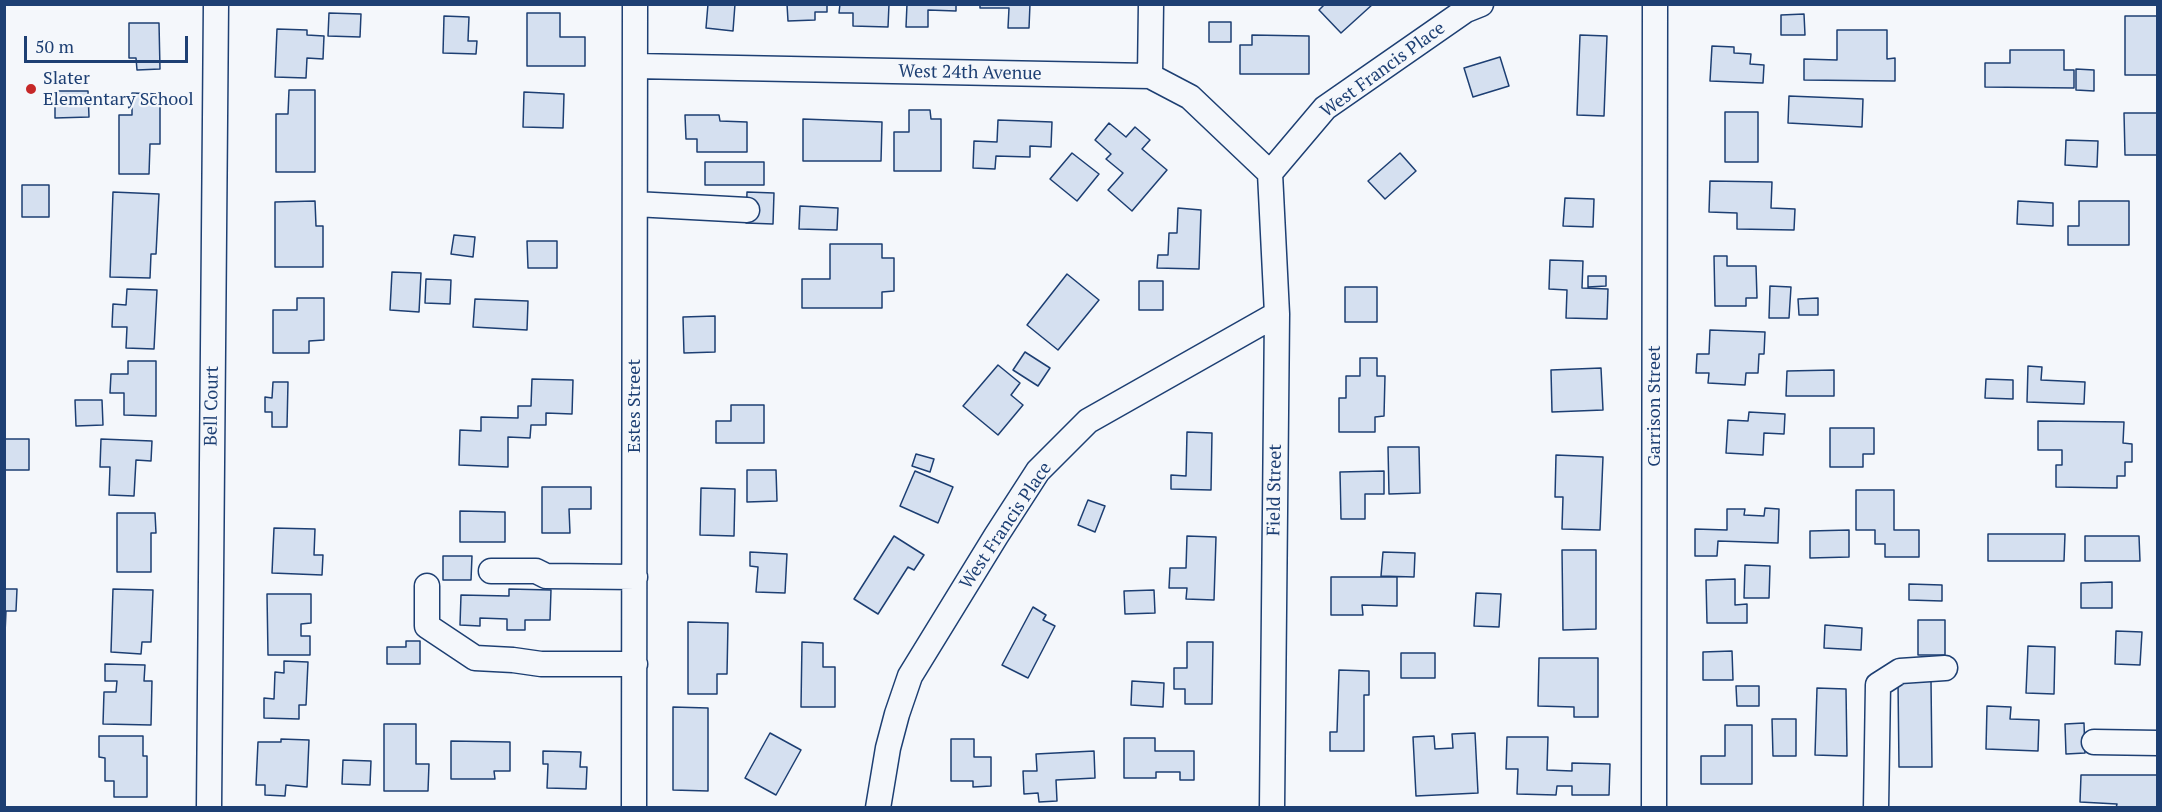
<!DOCTYPE html>
<style>
body{margin:0}
#map{position:relative;width:2162px;height:812px;overflow:hidden;background:#f4f7fb;font-family:"PT Serif",serif}
canvas{display:block}
.frame{position:absolute;inset:0;border:6px solid #1d3f73;pointer-events:none}
.scale{position:absolute;left:24px;top:36px;width:164px;height:27px;box-sizing:border-box;border:3px solid #1d3f73;border-top:0;padding-left:8px;font-size:18px;line-height:21px;white-space:nowrap;color:#1d3f73;-webkit-text-stroke:4px #f4f7fb;paint-order:stroke}
</style>
<div id="map">
<canvas width="2162" height="812"></canvas>
<div class="frame"></div>
<div class="scale">50 m</div>
</div>
<script>
const context = document.querySelector('canvas').getContext('2d');
context.lineJoin = 'round';
function paint(path, color) {
  context.fillStyle = color;
  context.fill(path, 'evenodd');
}
function trace(path, color, width, dash) {
  context.strokeStyle = color;
  context.lineWidth = width;
  context.lineCap = dash ? 'butt' : 'round';
  context.setLineDash(dash || []);
  context.stroke(path);
}
function write(font, color, halo, rows, align = 'center') {
  context.font = font + ' "PT Serif",serif';
  context.lineWidth = 4.5;
  context.setLineDash([]);
  context.textBaseline = 'middle';
  context.strokeStyle = halo;
  context.fillStyle = color;
  for (const [text, x, y, turn = 0] of rows) {
    context.save();
    context.translate(x, y);
    context.rotate((+turn || 0) * Math.PI / 180);
    context.textAlign = isNaN(turn) ? turn : align;
    if (halo) context.strokeText(text, 0, 0);
    context.fillText(text, 0, 0);
    context.restore();
  }
}
const building = new Path2D(`
 M708,4H735L733,31L706,28Z
 M787,4H827V12H815V20L788,21Z
 M840,4H889L888,27L853,26V13H839Z
 M907,4H956V11L928,10V27H906Z
 M980,4H1030L1029,28H1008L1009,8H980Z
 M1325,4H1373L1341,33L1319,10Z
 M329,13L361,14L360,37L328,36Z
 M527,13H560V37H585V66H527Z
 M1804,14L1805,35H1781V15Z
 M444,16L469,17L468,41H477L476,54L443,53Z
 M2125,16H2158V75H2125Z
 M1209,22H1231V42H1209Z
 M129,23H159L160,69L137,70L136,58H129Z
 M277,29L307,30V35L324,36L323,59L307,58L306,78L275,77Z
 M1837,30H1887V59L1895,58V81L1804,80V59L1837,60Z
 M1252,35L1309,36V74H1240V45H1252Z
 M1580,35L1607,36L1604,116L1577,115Z
 M1712,46L1734,47V53L1751,54L1750,64L1764,65L1763,83L1710,81Z
 M2010,50H2064V70H2074V88L1985,87V63H2010Z
 M1500,57L1509,86L1473,97L1464,68Z
 M2076,69L2094,70V91L2076,90Z
 M289,90H315V172H276V114H288Z
 M55,91H88L89,117L55,118Z
 M524,92L564,94L563,128L523,127Z
 M132,93L160,94V144H150L149,174H119V115H132Z
 M1789,96L1863,99L1862,127L1788,123Z
 M909,110H930L931,119H941V171H894V132H909Z
 M1725,112H1758V162H1725Z
 M2124,113H2158V155H2125Z
 M685,115H719L720,121L747,122V152H697V139H686Z
 M803,119L882,122L881,161H803Z
 M998,120L1052,122L1051,147L1030,146V157L996,156L995,169L973,168L974,141L997,142Z
 M1109,123L1126,137L1135,127L1150,140L1142,149L1167,170L1132,211L1108,190L1123,173L1106,159L1111,154L1095,140Z
 M2066,140L2098,141L2097,167L2065,165Z
 M1072,153L1099,174L1077,201L1050,179Z
 M1400,153L1416,171L1385,199L1368,181Z
 M705,162H764V185H705Z
 M1710,181L1772,182L1771,208L1795,209L1794,230L1737,229V213L1709,212Z
 M22,185H49V217H22Z
 M113,192L159,194L156,254H151L150,278L110,277Z
 M747,192L774,193L773,224L746,223Z
 M1565,198L1594,199L1593,227L1563,226Z
 M315,201L316,226H323V267H275V202Z
 M2018,201L2053,203V226L2017,224Z
 M2079,201H2129V245H2068V226H2079Z
 M800,206L838,208L837,230L799,229Z
 M1178,208L1201,210L1199,269L1157,268L1158,255H1168L1169,233H1177Z
 M454,235L475,237L473,257L451,254Z
 M527,241H557V268H528Z
 M830,244H882V258H894V291L882,292V308H802V279H830Z
 M1714,256H1727V266H1756L1757,298H1746V306H1715Z
 M1550,260L1583,261L1582,288L1608,289L1607,319L1566,318L1567,290L1549,289Z
 M392,272L421,273L419,312L390,310Z
 M1067,274L1099,300L1058,350L1027,325Z
 M1588,276H1606V286L1588,287Z
 M426,279L451,280L450,304L425,303Z
 M1139,281H1163V310H1139Z
 M1770,286L1791,287L1789,318H1769Z
 M1345,287H1377V322H1345Z
 M127,289L157,290L154,349L126,348L127,327H112L113,304L126,305Z
 M297,298H324V340L309,341V353H273V310H297Z
 M1818,298V315H1799L1798,299Z
 M475,299L528,301L527,330L473,327Z
 M715,316V352L684,353L683,317Z
 M1710,330L1765,332L1764,354H1759L1758,373H1746L1745,385L1708,383L1709,373H1696L1697,354H1709Z
 M1025,352L1050,368L1038,386L1013,370Z
 M1360,358H1377V376H1385L1384,416L1375,417V432H1339V398H1346V376H1360Z
 M128,361H156V416L124,415V393H110L111,374H128Z
 M998,365L1020,383L1011,395L1023,405L998,435L963,406Z
 M2028,366L2042,367L2041,380L2085,382L2084,404L2027,402Z
 M1601,368L1603,410L1552,412L1551,370Z
 M1834,370V396H1786L1787,371Z
 M532,379L573,380L572,414L546,413V425H531L530,438L508,437V467L459,465L460,430L481,431V417L518,418V406H531Z
 M1986,379L2013,380V399L1985,398Z
 M273,382H288L287,427H272V412H265V397L272,398Z
 M75,400H102L103,425L76,426Z
 M731,405H764V443H716V421H731Z
 M1749,412L1785,414L1784,434L1764,433L1763,455L1726,453L1728,420L1748,421Z
 M2038,421L2124,422L2123,443L2132,444V462H2125V476H2117V488L2056,487V465H2062V450H2038Z
 M1830,428H1874V454H1863V467H1830Z
 M1187,432L1212,433L1211,490L1171,489V475L1186,476Z
 M4,439H29V470H4Z
 M101,439L152,441L151,461L136,460L134,496L109,495L110,467H100Z
 M1388,447H1419L1420,493L1389,494Z
 M916,454L934,459L930,472L912,466Z
 M1556,455L1603,457L1600,530L1562,529L1563,497H1555Z
 M747,470H776L777,501L747,502Z
 M915,471L953,487L938,523L900,506Z
 M1384,471V494H1365V519H1341L1340,472Z
 M542,487H591V509H569L570,533H542Z
 M701,488L735,489L734,536L700,535Z
 M1856,490H1894V530H1919V557H1885V544H1875V530H1856Z
 M1088,500L1105,506L1095,532L1078,525Z
 M1765,508L1779,509L1778,543L1718,541L1717,556H1695V529L1727,530V509H1745L1744,515L1764,516Z
 M460,511L505,512V542H460Z
 M117,513H155L156,533H151V572H117Z
 M274,528L315,529L314,555H323L322,575L272,573Z
 M1849,530V557L1810,558V531Z
 M1988,534H2065L2064,561H1988Z
 M894,536L924,555L914,570L908,567L878,614L854,599Z
 M1187,536L1216,537L1214,600L1186,599L1187,588H1169L1170,568H1186Z
 M2085,536H2139L2140,561H2085Z
 M1562,550H1596V629L1563,630Z
 M750,552L787,554L785,593L756,592L758,567L750,566Z
 M1383,552L1415,553L1414,577L1381,576Z
 M443,556H472L471,580H443Z
 M1745,565L1770,566L1769,598H1744Z
 M1331,577H1397V606L1362,605L1363,615H1331Z
 M1735,579V605L1747,604V623H1707L1706,580Z
 M2112,582V608H2081V583Z
 M1909,584L1942,585V601L1909,600Z
 M4,589H17L16,611H6L4,656Z
 M113,589L153,590L151,642H142L141,654L111,652Z
 M509,589L551,590L550,620H525V630H507V619L480,618V626L460,625L461,595L509,596Z
 M1154,590L1155,613L1125,614L1124,591Z
 M1476,593L1501,594L1499,627L1474,626Z
 M267,594H311V623L301,624V636H310V655H268Z
 M1033,607L1046,615L1043,620L1055,626L1028,678L1002,665Z
 M1918,620H1945V655H1918Z
 M688,622L728,623L727,674H717V694H688Z
 M1825,625L1862,628L1861,650L1824,648Z
 M2116,631L2142,632L2140,665L2115,664Z
 M406,641H420V664H387V647H406Z
 M802,642L823,643V667H835V707H801Z
 M1187,642H1213L1212,704H1185V689H1174V668H1187Z
 M2028,646L2055,647L2054,694L2026,693Z
 M1732,651L1733,680H1703V652Z
 M1401,653H1435V678H1401Z
 M1539,658H1598V717H1574V707L1538,706Z
 M284,661L308,662L306,705H299V719L264,718V698L274,699L275,672L284,673Z
 M105,664L145,665L144,681H152L151,725L103,724L104,692H116L117,681H105Z
 M1339,670L1369,671V695H1364V751H1330V732H1337Z
 M1132,681L1164,683L1163,707L1131,705Z
 M1931,681L1932,767H1899L1898,682Z
 M1736,686H1759V706H1737Z
 M1817,688L1846,689L1847,756L1815,755Z
 M1987,706L2011,707L2010,719L2039,720L2038,751L1986,749Z
 M673,707L708,708V791L673,790Z
 M1772,719H1796V756H1773Z
 M2084,723L2085,753L2066,754L2065,724Z
 M384,724H416V764H429L428,791H384Z
 M1725,725H1752V784H1701V756H1725Z
 M770,733L801,750L776,795L745,778Z
 M1475,733L1478,793L1416,796L1413,737L1434,736L1435,749L1453,748L1452,734Z
 M99,736H143V756H147V797H114V781H105V758L99,757Z
 M1507,737H1548L1547,770L1572,771V763L1610,764L1609,795H1572V786H1557L1556,795L1517,794L1518,769H1506Z
 M1124,738H1155V751H1194V780H1180V772H1156V778H1124Z
 M281,739L309,740L307,787L286,785L285,796L265,795V785H256L258,742H281Z
 M951,739H974V757H991V786L973,787V781H951Z
 M451,741L510,742V771H494L495,779H451Z
 M543,751L581,752L580,767H587L586,789L547,788L548,764H543Z
 M1094,751L1095,778L1056,780L1057,801L1039,802L1038,793L1024,794L1023,771H1037L1036,754Z
 M343,760L371,761L370,785L342,784Z
 M2081,775H2158V808H2116L2117,804L2080,802Z`);
paint(building, '#d5e0f0');
trace(building, '#1d3f73', 1.5);
const minor = new Path2D(`
 M635,66L1150,76L1190,97L1270,173
 M1150,76L1151,4
 M1270,173L1277,314L1272,808
 M1270,173L1325,108L1466,10L1481,4
 M635,204L747,210
 M491,571H536L546,576L635,577
 M427,586V626L475,658L513,660L541,664H635
 M2094,742L2158,743
 M209,808L216,4
 M634,808L635,4
 M878,808L888,748L897,714L910,676L996,536L1038,471L1088,421L1277,314
 M1654,808L1655,4
 M1876,808L1878,685L1900,671L1945,668`);
trace(minor, '#1d3f73', 27);
trace(minor, '#f4f7fb', 24);
for (const [x, y, r, color] of [
 [31,89,6,"#c62828"]
]) {
  const dot = new Path2D();
  dot.arc(x, y, r, 0, 2 * Math.PI);
  context.fillStyle = color;
  context.fill(dot);
  trace(dot, '#f4f7fb', 2);
}
write('18px', '#1d3f73', '#f4f7fb', [
 ["West Francis Place",1383,70,-36],
 ["West 24th Avenue",970,73,1],
 ["Bell Court",212,406,-89],
 ["Estes Street",635,406,-90],
 ["Garrison Street",1655,406,-90],
 ["Field Street",1275,490,-89],
 ["West Francis Place",1006,526,-56]
]);
write('18px', '#1d3f73', '#f4f7fb', [
 ["Slater",43,79],
 ["Elementary School",43,100]
], 'left');
</script>
